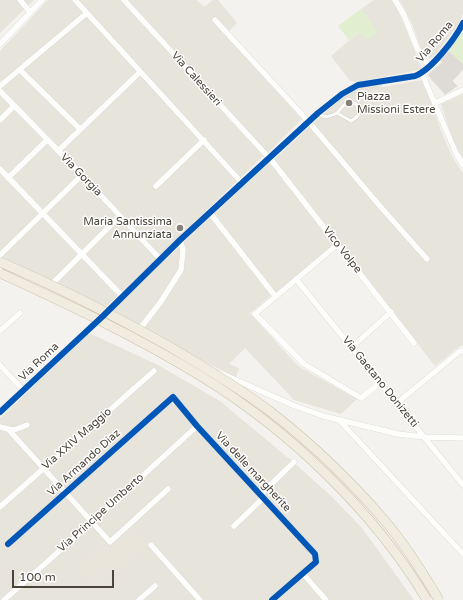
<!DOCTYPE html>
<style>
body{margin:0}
#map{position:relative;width:463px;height:600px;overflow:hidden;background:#f4f2ee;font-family:"Varela Round",sans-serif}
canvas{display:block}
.scale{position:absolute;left:12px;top:570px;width:102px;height:18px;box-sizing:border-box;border:2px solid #4b4439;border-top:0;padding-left:5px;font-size:12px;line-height:14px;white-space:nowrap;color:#4b4439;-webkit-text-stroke:3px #fff;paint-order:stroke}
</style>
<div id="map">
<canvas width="463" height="600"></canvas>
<div class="scale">100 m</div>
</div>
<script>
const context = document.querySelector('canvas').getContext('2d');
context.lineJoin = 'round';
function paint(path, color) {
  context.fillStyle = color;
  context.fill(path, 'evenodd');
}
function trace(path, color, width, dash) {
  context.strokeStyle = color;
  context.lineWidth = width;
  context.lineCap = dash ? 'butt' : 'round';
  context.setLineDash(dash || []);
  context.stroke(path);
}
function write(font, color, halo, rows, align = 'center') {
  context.font = font + ' "Varela Round",sans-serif';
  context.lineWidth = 3;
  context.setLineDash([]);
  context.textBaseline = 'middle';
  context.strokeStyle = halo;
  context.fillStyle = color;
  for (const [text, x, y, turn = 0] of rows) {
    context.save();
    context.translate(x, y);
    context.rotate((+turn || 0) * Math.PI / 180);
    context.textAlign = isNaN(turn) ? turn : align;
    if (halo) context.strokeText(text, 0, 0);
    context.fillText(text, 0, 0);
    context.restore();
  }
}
paint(new Path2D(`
 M0,0H34L0,33Z
 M48,0H120L263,156L104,309L0,260V51Z
 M127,0H197L204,7L213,0H218L237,23L225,35L302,119L267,154Z
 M374,0H393L404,24L422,69L404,73L355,82L350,81L331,56L359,32H377L361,9Z
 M399,0H463V14L458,25L437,53L430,59L423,55L412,24L402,4Z
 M422,80L431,101L441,131L452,156L463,174V346H460L435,366L273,160L313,123L349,92L365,86L380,83L382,87Z
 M463,94V159L453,141L441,104Z
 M270,162L334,243V246L250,313L298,366L357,399L341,414L294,400L245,348L229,364L239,368L236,377L197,358L111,312L195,231Z
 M89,333L158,365L220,401L292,461L331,496L362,528L414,600H0V418Z`), '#e7e4dc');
paint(new Path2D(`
 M130,529L147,546L118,572L112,565L92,585L77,566L104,542L109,547Z`), '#eae5da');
paint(new Path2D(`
 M361,9L377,32L367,40L359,32L349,40L338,26Z
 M463,32V65L448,51Z`), '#e1eecf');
const building = new Path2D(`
 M449,52L463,65V69L452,81L457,86L445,94L428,75L443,62L441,61Z`);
paint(building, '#dedbd6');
trace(building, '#dcd9d4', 1);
const service = new Path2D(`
 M318,113C324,119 331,116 337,113L351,121L358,116L359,111L356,104L349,101L343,106L337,113`);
const minor = new Path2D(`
 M20,0L30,12
 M75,0L242,183
 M124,0L272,161L414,343
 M395,0L404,15L417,48L429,67
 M215,20L308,121L379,205L427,259
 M0,44L42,0
 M20,70L80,129
 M422,74L456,153L463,165
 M0,86L87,13
 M0,91L82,175L161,260
 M435,103L463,90
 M0,120L14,106
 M58,151L140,72
 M0,169L122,296
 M8,178L47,140
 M156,186L204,140
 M210,213L275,296
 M337,245L255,314L304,364L361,398L380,383
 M0,255L82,175
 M1,267L105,317
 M296,279L463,485
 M49,287L120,216
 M0,331L20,313
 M138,331L160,303L181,270L183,250L180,240
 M352,347L391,312
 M0,365L23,390
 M220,373L295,406L323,416L398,434L424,437L463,438
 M397,403L460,351H463
 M0,412L103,316L180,240L318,113L342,94L358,85L415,76C431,70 455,39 463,23
 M340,421L463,554
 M0,427L8,429L110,542L168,489
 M8,429L14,430L27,425
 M260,495L294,462
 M0,507L154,371
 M234,526L263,498
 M8,544L173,397L197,426L315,554L316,562L272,600
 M151,545L200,600
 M305,576L326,600
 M4,600L91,523L197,426
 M139,600L155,586`);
trace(service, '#d2d0cb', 4);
trace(minor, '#d2d0cb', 6);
trace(service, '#fdfdfc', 3);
trace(minor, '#fdfdfc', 5.5);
const trunkBridge = new Path2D(`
 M0,262C56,286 111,314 165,344C201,365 238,387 271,412C312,444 351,481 385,521C405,544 423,573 439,600
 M0,273C68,304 135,336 199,375C288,429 374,511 427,600`);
trace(trunkBridge, '#ccbfa9', 10, []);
trace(trunkBridge, '#f0ece0', 9);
trace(new Path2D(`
 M0,412L103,316L180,240L318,113L342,94L358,85L415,76C431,70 455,39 463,23
 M8,544L173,397L197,426L315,554L316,562L272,600`), '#0057b8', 6);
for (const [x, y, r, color] of [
 [349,103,4,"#868178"],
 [180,228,4,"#868178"]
]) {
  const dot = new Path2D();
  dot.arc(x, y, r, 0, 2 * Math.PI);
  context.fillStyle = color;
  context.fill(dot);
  trace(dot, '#fff', 1.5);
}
write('11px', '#4b4439', '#fff', [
 ["Via Roma",435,42,-50],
 ["Via Calessieri",196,79,48],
 ["Via Gorgia",81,175,46],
 ["Vico Volpe",342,250,52],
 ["Via Roma",39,362,-43],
 ["Via Gaetano Donizetti",380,382,51],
 ["Via XXIV Maggio",77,439,-41],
 ["Via Armando Diaz",84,463,-42],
 ["Via delle margherite",253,472,47],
 ["Via Principe Umberto",101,513,-42]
]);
write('11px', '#4b4439', '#fff', [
 ["Piazza",357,97],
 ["Missioni Estere",357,110],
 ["Maria Santissima",172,222,"right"],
 ["Annunziata",172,235,"right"]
], 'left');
</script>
